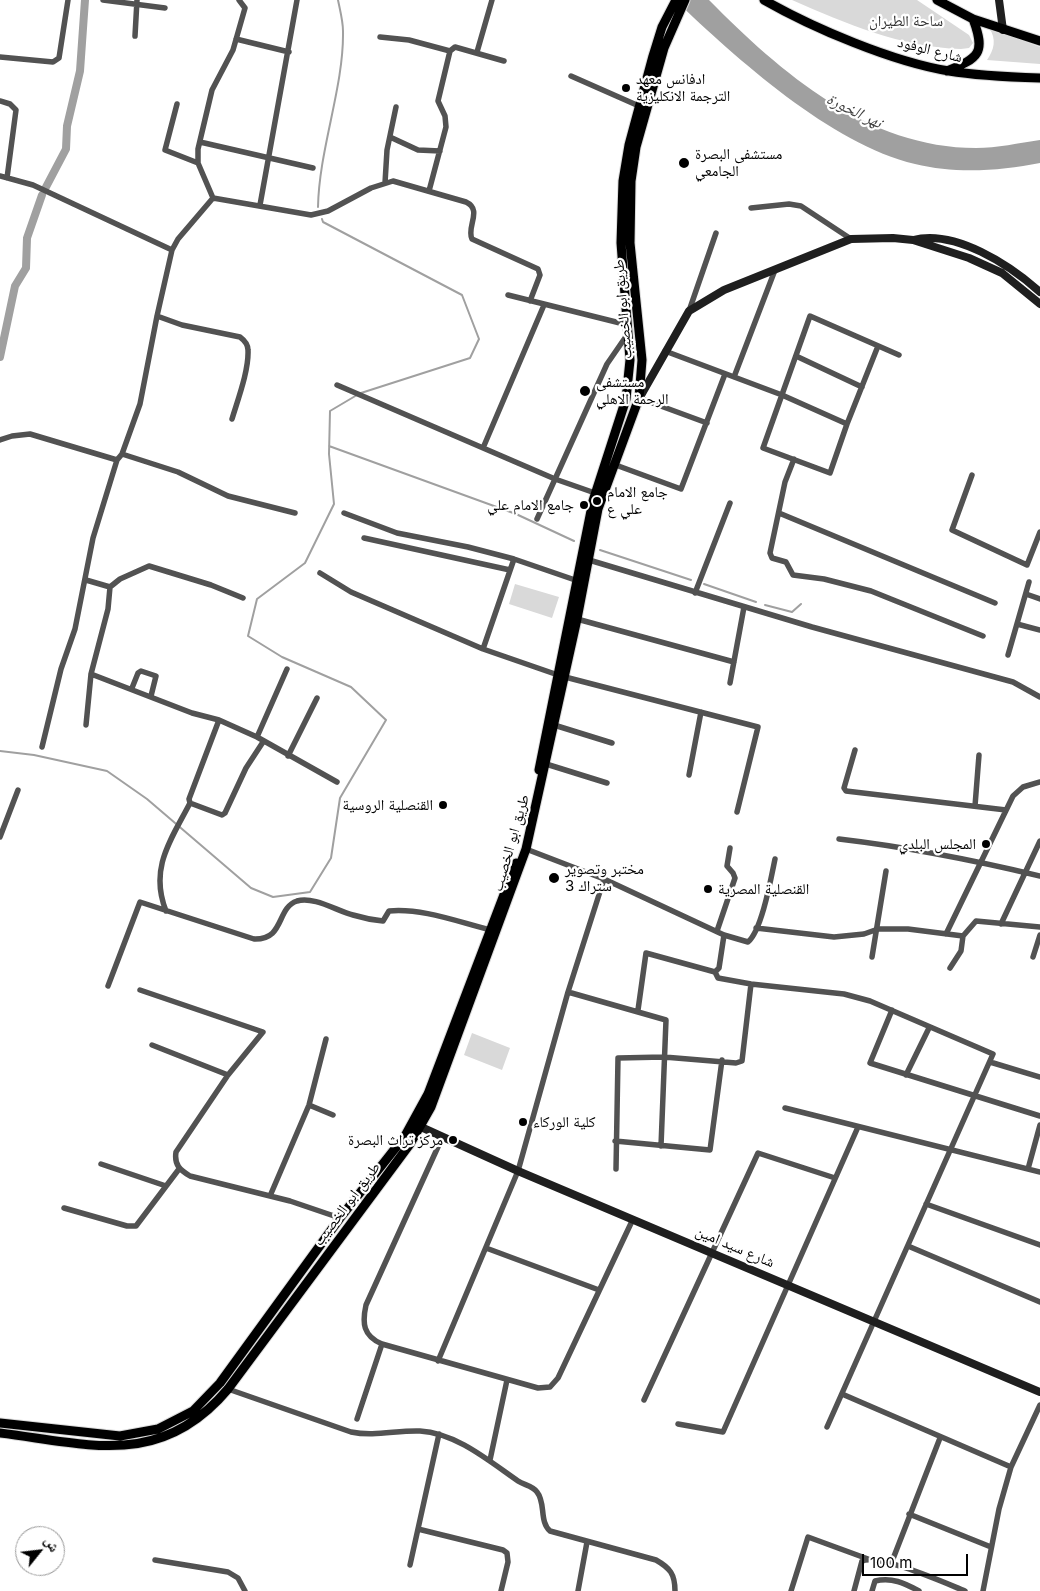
<!DOCTYPE html>
<meta charset="utf-8">
<style>
body{margin:0}
#map{position:relative;width:1040px;height:1591px;overflow:hidden;background:#fff;font-family:Inter,"Noto Naskh Arabic",sans-serif}
canvas{display:block}
.north{position:absolute;left:15px;top:1526px;width:50px;height:50px;box-sizing:border-box;background:#fff;border:1px solid #999;border-radius:50%;rotate:61deg;font-size:14px;font-weight:700;line-height:20px;text-align:center;color:#000}
.north::after{content:'';display:block;margin:auto;width:18px;height:22px;background:#000;clip-path:polygon(50% 0,100% 100%,50% 72%,0 100%)}
.scale{position:absolute;left:862px;top:1554px;width:106px;height:22px;box-sizing:border-box;border:2px solid #000;border-top:0;padding-left:6px;font-size:15px;line-height:18px;white-space:nowrap;color:#000;-webkit-text-stroke:4px #fff;paint-order:stroke}
</style>
<div id="map">
<canvas width="1040" height="1591"></canvas>
<div class="north">ش</div>
<div class="scale">100 m</div>
</div>
<script>
const context = document.querySelector('canvas').getContext('2d');
context.lineJoin = 'round';
function paint(path, color) {
  context.fillStyle = color;
  context.fill(path, 'evenodd');
}
function trace(path, color, width, dash) {
  context.strokeStyle = color;
  context.lineWidth = width;
  context.lineCap = dash ? 'butt' : 'round';
  context.setLineDash(dash || []);
  context.stroke(path);
}
function write(font, color, halo, rows, align = 'center') {
  context.font = font + ' Inter,"Noto Naskh Arabic",sans-serif';
  context.lineWidth = 4.5;
  context.setLineDash([]);
  context.textBaseline = 'middle';
  context.strokeStyle = halo;
  context.fillStyle = color;
  for (const [text, x, y, turn = 0] of rows) {
    context.save();
    context.translate(x, y);
    context.rotate((+turn || 0) * Math.PI / 180);
    context.textAlign = isNaN(turn) ? turn : align;
    if (halo) context.strokeText(text, 0, 0);
    context.fillText(text, 0, 0);
    context.restore();
  }
}
paint(new Path2D(`
 M792,0H917L969,35L973,43L969,48L961,49C900,47 847,24 792,0Z
 M989,28L1040,47V64L987,60C994,50 997,39 989,28Z
 M515,584L559,597L552,618L509,604Z
 M472,1033L510,1048L502,1070L464,1055Z`), '#d9d9d9');
paint(new Path2D(`
 M675,0H709C781,73 868,148 976,148C997,148 1019,143 1040,140V163C1000,171 955,174 915,164C831,144 737,59 675,0Z`), '#a0a0a0');
trace(new Path2D(`
 M318,207C319,149 344,87 343,31C343,21 340,10 338,0
 M322,219L323,222L462,295L479,339L470,358L361,393
 M329,446L516,514L574,541
 M600,550L691,580
 M704,584L756,602
 M765,605L792,612L801,604
 M0,751L34,755L107,771L147,799L251,888L273,897L310,892L331,858L340,798L386,720L351,687L282,657L248,636L257,599L305,563L334,504L329,454L330,411L357,395`), '#a0a0a0', 2);
trace(new Path2D(`
 M46,187L66,149L67,126L80,71L85,0
 M0,357L15,286L26,268L27,238L42,195`), '#a0a0a0', 8);
const primary = new Path2D(`
 M764,0C813,28 893,62 949,71C979,76 1009,77 1040,78
 M937,0L973,19L1040,41
 M947,71C979,58 986,53 973,19
 M539,770L593,501L626,399L630,360L621,243L623,181L629,145L653,56L662,27L676,0
 M0,1423L120,1436L158,1429L193,1411L220,1383L340,1218L405,1136L428,1094L516,863
 M0,1433C89,1444 161,1469 228,1389L410,1144L431,1107L526,849L577,619L598,509L639,398L642,360L630,243L631,181L636,147L664,48L685,0`);
trace(primary, '#dbdbdb', 11);
trace(new Path2D(`
 M103,0L165,8
 M135,36L137,0
 M380,37L409,40L450,51
 M236,39L289,52
 M477,52L492,0
 M0,57L53,62L59,58L68,0
 M571,76L639,106
 M0,101L10,104L16,110L7,178
 M177,104L165,150L198,163
 M390,137L418,150L440,151
 M200,142L313,168
 M0,176L33,185L172,250
 M385,183L387,150L396,107
 M429,191L446,127L445,116L438,101L450,51L455,47L504,61
 M213,198L198,163V149L212,90L233,50L245,8L239,0
 M260,205L297,0
 M751,208L789,204L801,206L851,239
 M508,295L628,325
 M689,311L716,233
 M157,316L182,325L240,337C244,340 248,344 248,350C249,370 238,399 232,419
 M878,346L847,424L830,473L763,448L810,316L899,355
 M665,351L782,395L847,424
 M796,356L862,387
 M734,377L775,270
 M337,385L555,479L595,493
 M639,398L707,423
 M0,440L12,436L30,434L117,460
 M483,448L544,305
 M122,454L178,472L228,496L295,513
 M794,459L785,482L770,553L772,558L786,562L793,575L824,579L871,591L983,636
 M613,464L681,489L725,374
 M972,475L952,530L1027,565L1040,532
 M344,513L397,533L468,547L514,559L578,581
 M779,513L995,603
 M537,519L607,364L627,335
 M364,538L510,570
 M589,560L812,627L1013,682L1040,697
 M320,573L351,592L483,649L558,675
 M110,587L120,579L149,566L211,585L243,598
 M695,593L730,503
 M1026,594L1040,599
 M577,619L734,662
 M1017,624L1040,630
 M483,649L514,559
 M1008,655L1029,582
 M91,674L192,713L219,720L257,737L337,782
 M565,677L758,727L737,812
 M730,683L744,607
 M132,688L138,673L141,671L156,676L151,696
 M219,720L189,799L190,803L222,815L225,813L246,768L263,742
 M86,725L91,674L108,609L110,587L86,580
 M554,725L612,743
 M257,737L287,669
 M42,747L61,669L75,629L93,538L117,460L122,454L140,404L157,316L172,250L178,239L213,198L311,215L328,211L371,188L393,181L466,202C483,210 466,227 472,239L538,269L540,275L530,301
 M855,750L844,788L846,791L1006,810
 M288,756L317,698
 M546,764L607,783
 M689,775L701,712
 M975,806L979,755
 M0,837L18,790
 M839,839C907,847 973,860 1040,876
 M526,849L604,879L724,935L748,942C762,930 771,878 775,859
 M166,911C149,868 171,840 190,803
 M1001,924L1040,841
 M756,928L834,937L864,934L878,929H908L963,936L976,921L1040,927
 M717,931L735,878L733,873L727,866L730,848
 M946,934L1013,796L1023,787L1040,782
 M872,957L886,871
 M1033,957L1040,935
 M950,968L961,951L963,936
 M715,972L719,968L724,935
 M108,986L140,902L254,939C285,940 276,908 297,901C314,896 337,911 353,915C363,918 373,920 383,921L389,911C423,908 458,922 491,930
 M140,990L263,1032L228,1075L176,1152C174,1165 180,1170 190,1176L290,1201L340,1218
 M568,992L666,1020L661,1146
 M638,1010L646,953L715,972L718,978L751,984L844,994L870,1001L993,1054L827,1427
 M892,1010L870,1063L1040,1116
 M152,1045L228,1075
 M990,1062L1040,1077
 M906,1075L929,1028
 M309,1105L333,1115
 M785,1108L1040,1172
 M442,1138L366,1305C362,1323 363,1336 382,1344L538,1388L550,1387L558,1378L633,1219
 M615,1141L710,1150L722,1060
 M101,1164L166,1186
 M616,1169L618,1058L664,1057L736,1063L742,1061L751,984
 M1028,1169L1040,1125
 M270,1196L309,1105L326,1039
 M926,1204L1040,1245
 M64,1208L127,1226H136L179,1169
 M908,1246L1040,1302
 M486,1248L599,1290
 M438,1361L518,1171L568,992L604,879
 M228,1389L351,1432C375,1437 397,1430 420,1431C456,1433 489,1461 518,1481C524,1485 533,1486 537,1492C546,1503 539,1521 550,1531L656,1560C670,1568 675,1574 675,1591
 M842,1394L1011,1467
 M644,1400L758,1153L835,1178
 M357,1419L382,1344
 M678,1424L723,1432L858,1127
 M490,1460L507,1380
 M909,1514L991,1547
 M418,1529L503,1550L507,1553L508,1562L501,1591
 M155,1560L228,1572L238,1578L245,1591
 M891,1564L940,1438
 M410,1565L439,1434
 M578,1591L587,1542
 M791,1591L808,1537L868,1559
 M854,1591L862,1561C880,1554 945,1583 965,1591
 M872,1591L875,1581C892,1577 904,1583 919,1591
 M983,1591L999,1509L1011,1467L1040,1405`), '#525252', 5.5);
trace(new Path2D(`
 M999,0L1003,30
 M913,240C955,229 1010,265 1040,292
 M640,397L689,311L724,290L851,239L893,238L913,240L969,258L1002,273L1040,304
 M421,1127L518,1171L1040,1392`), '#1f1f1f', 8);
trace(primary, '#000', 9);
for (const [x, y, r, color] of [
 [626,88,5,"#000"],
 [684,163,6,"#000"],
 [585,391,6,"#000"],
 [597,501,5,"#000"],
 [584,505,5,"#000"],
 [443,805,5,"#000"],
 [986,844,5,"#000"],
 [554,878,6,"#000"],
 [708,889,5,"#000"],
 [523,1122,5,"#000"],
 [453,1140,5,"#000"]
]) {
  const dot = new Path2D();
  dot.arc(x, y, r, 0, 2 * Math.PI);
  context.fillStyle = color;
  context.fill(dot);
  trace(dot, '#fff', 2);
}
write('15px', '#303030', '#fff', [
 ["ساحة الطيران",906,21]
]);
write('15px', '#000', '#fff', [
 ["شارع الوفود",930,50,14],
 ["طريق ابو الخصيب",623,309,-95],
 ["طريق ابو الخصيب",511,843,-74],
 ["طريق ابو الخصيب",347,1204,-53],
 ["شارع سيد امين",735,1247,23]
]);
write('15px', '#000', '#fff', [
 ["ادفانس معهد",636,79],
 ["الترجمة الانكليزية",636,96],
 ["مستشفى البصرة",695,154],
 ["الجامعي",695,171],
 ["مستشفى",596,382],
 ["الرحمة الاهلي",596,399],
 ["جامع الامام",607,492],
 ["علي ع",607,509],
 ["جامع الامام علي",574,505,"right"],
 ["القنصلية الروسية",433,805,"right"],
 ["المجلس البلدي",976,844,"right"],
 ["مختبر وتصوير",565,869],
 ["ستراك 3",565,886],
 ["القنصلية المصرية",718,889],
 ["كلية الوركاء",533,1122],
 ["مركز تراث البصرة",443,1140,"right"]
], 'left');
write('italic 16px', '#414141', '#fff', [
 ["نهر الخورة",854,111,26]
]);
</script>
